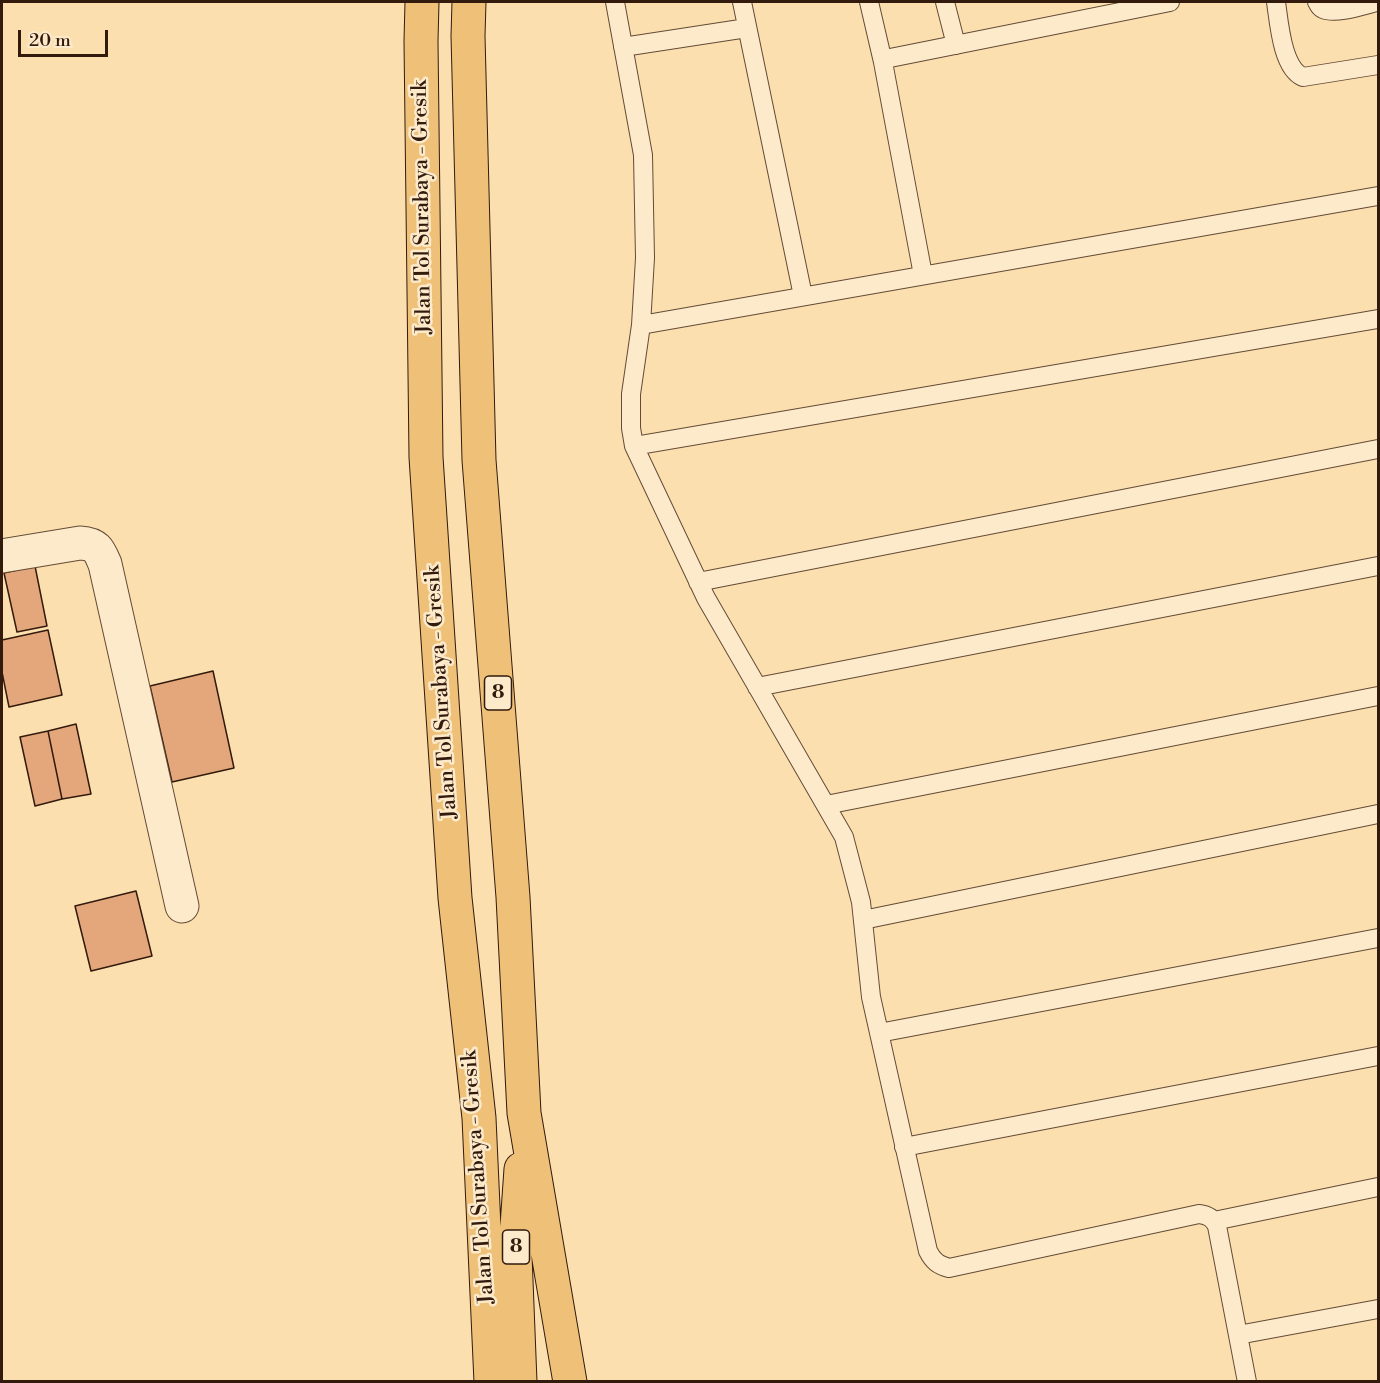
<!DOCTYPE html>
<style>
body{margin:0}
#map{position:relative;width:1380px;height:1383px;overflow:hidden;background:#fbdfaf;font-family:"Libre Bodoni",serif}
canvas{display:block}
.frame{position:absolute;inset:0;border:3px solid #321a0d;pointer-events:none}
.scale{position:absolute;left:18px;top:30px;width:90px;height:27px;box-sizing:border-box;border:3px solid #321a0d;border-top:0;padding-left:8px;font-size:18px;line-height:21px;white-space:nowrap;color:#321a0d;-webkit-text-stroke:4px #fceacb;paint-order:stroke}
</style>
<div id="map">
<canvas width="1380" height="1383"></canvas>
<div class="frame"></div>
<div class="scale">20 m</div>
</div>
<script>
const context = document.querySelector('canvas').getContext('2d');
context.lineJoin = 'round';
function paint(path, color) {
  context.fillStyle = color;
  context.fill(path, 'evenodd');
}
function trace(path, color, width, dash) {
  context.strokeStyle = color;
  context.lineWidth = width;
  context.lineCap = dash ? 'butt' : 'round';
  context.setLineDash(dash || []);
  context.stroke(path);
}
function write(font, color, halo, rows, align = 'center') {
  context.font = font + ' "Libre Bodoni",serif';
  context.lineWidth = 5;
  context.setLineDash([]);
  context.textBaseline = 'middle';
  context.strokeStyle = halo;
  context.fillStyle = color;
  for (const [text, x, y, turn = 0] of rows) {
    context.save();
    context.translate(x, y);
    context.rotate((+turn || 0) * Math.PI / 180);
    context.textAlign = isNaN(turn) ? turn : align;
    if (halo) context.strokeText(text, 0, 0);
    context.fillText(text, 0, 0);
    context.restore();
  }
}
const building = new Path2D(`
 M35,566L47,626L17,632L4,573Z
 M48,630L62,695L9,707L2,672V640Z
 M213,671L234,768L172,782L150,686Z
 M76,724L91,794L62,799L48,731Z
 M48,731L62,799L35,806L20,737Z
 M136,891L152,956L91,971L75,906Z`);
paint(building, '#e4a77b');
trace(building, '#321a0d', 1.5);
const lane = new Path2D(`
 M615,2L643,155L645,258L641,325L631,394V428L634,446L706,598L844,837L861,902L871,997L928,1251C933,1261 938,1265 949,1268L1199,1214C1208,1215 1213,1218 1217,1226L1247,1382
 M742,2L803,296
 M869,2L883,62
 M945,2L956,45
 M1276,2C1279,22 1282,68 1303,77L1378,65
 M1317,2C1319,5 1319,7 1323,9C1336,15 1364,5 1377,2
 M623,47L747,28
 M923,275L883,62L885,59L1170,2
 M641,325L1378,196
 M634,446L1378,319
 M698,582L1378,449
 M757,687L1378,566
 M826,805L1378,696
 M863,920L1378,814
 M879,1033L1378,938
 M904,1147L1378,1056
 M1214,1221L1378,1187
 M1238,1335L1378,1309`);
const street = new Path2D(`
 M2,556L80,543C97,544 99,550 105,564L182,906`);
const highway = new Path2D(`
 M422,2L421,41L426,457L455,898L479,1118L491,1382
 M469,2L468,36L479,460L513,897L524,1113L570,1382
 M520,1382L515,1255L521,1169`);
trace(lane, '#644b36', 20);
trace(street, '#644b36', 35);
trace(highway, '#321a0d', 35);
trace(lane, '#fceacb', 18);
trace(street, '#fceacb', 33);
trace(highway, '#eec078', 33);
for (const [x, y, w] of [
 [498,693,27],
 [516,1247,27]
]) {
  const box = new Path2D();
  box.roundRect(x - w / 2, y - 17, w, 34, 4.5);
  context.fillStyle = '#fceacb';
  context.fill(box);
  trace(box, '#321a0d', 1.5);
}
write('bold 20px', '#321a0d', null, [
 ["8",498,693],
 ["8",516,1247]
]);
write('21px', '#321a0d', '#fceacb', [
 ["Jalan Tol Surabaya - Gresik",423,207,-91],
 ["Jalan Tol Surabaya - Gresik",442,692,-94],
 ["Jalan Tol Surabaya - Gresik",479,1177,-94]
]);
</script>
